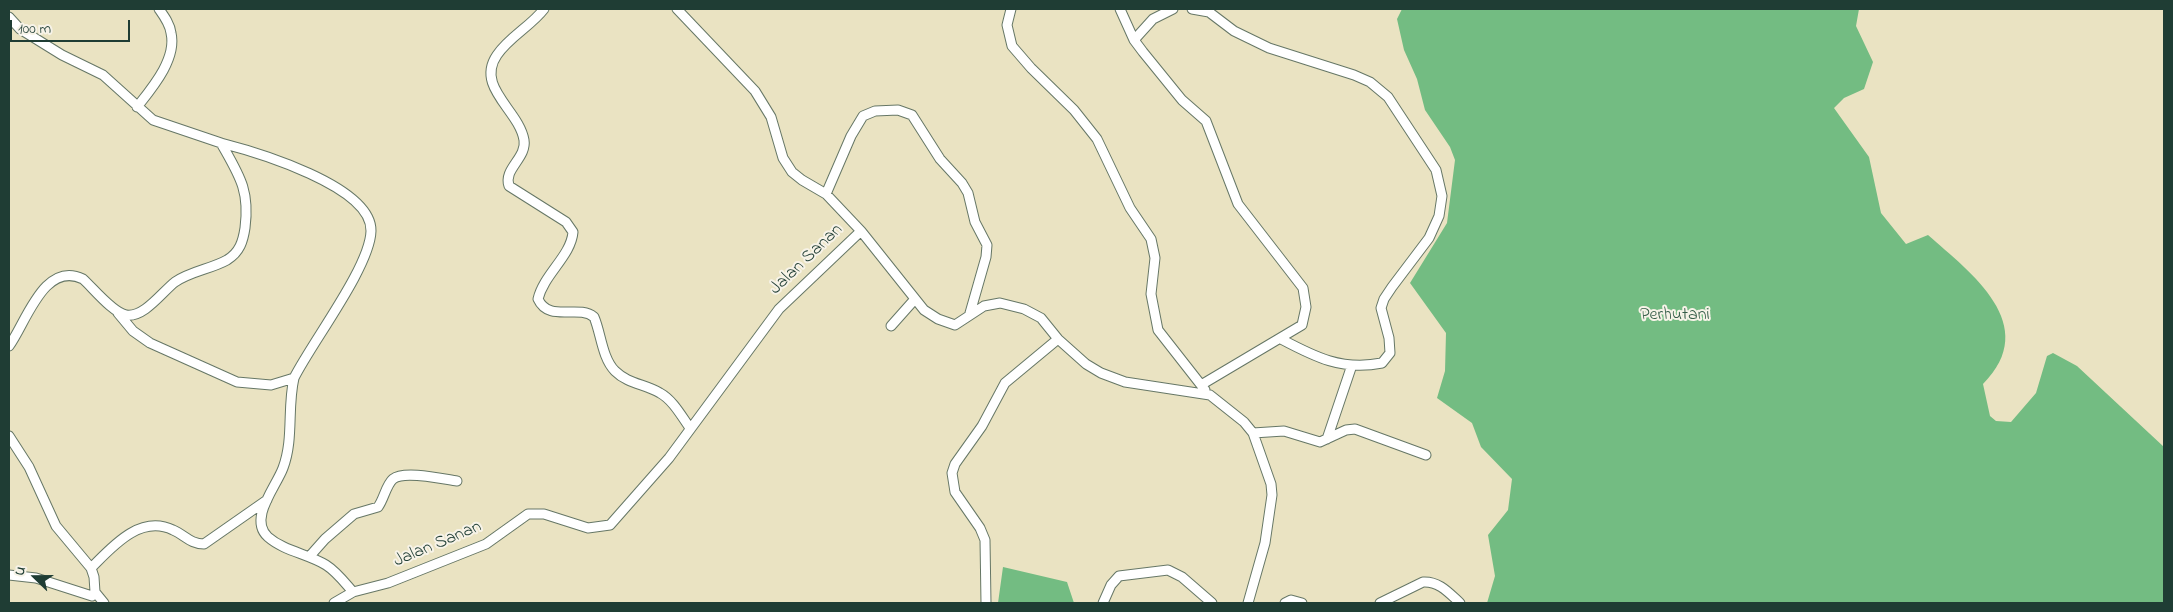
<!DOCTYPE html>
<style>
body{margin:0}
#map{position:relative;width:2173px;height:612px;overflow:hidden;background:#eae3c2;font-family:"Indie Flower",sans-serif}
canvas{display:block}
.frame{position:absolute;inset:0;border:10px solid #1f3d34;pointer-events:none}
.north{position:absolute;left:10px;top:552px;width:50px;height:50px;-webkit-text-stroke:4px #f7f3e8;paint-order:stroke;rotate:292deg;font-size:14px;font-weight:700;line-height:20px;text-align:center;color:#1f3d34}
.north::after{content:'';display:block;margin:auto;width:18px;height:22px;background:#1f3d34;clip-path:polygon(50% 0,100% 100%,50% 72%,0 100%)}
.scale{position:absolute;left:10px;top:20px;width:120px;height:22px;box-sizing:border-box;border:2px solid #1f3d34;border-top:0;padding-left:6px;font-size:15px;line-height:18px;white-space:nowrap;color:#1f3d34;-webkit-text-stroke:4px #f7f3e8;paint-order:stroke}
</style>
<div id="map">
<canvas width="2173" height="612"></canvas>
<div class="frame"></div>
<div class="north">U</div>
<div class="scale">100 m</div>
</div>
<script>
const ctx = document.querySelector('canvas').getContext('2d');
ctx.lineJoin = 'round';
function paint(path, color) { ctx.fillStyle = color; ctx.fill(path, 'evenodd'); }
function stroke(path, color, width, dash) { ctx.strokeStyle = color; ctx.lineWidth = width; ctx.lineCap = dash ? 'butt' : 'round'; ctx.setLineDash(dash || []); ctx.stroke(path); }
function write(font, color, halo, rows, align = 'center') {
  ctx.font = font + ' "Indie Flower",sans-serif'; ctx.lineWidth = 4; ctx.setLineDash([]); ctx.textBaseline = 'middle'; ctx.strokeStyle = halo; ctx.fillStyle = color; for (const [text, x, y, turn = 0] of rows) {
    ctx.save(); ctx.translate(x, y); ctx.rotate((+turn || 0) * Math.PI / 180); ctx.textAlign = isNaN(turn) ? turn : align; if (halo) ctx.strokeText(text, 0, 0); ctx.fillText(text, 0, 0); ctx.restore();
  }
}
paint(new Path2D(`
 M1402,9H1859L1856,26L1873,62L1864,89L1844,98L1834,108L1869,157L1881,213L1906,244L1928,235C1971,273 2042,325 1983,384L1990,416L1996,421L2011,422L2036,393L2047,356L2053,353L2077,366L2164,447V603H1487L1495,576L1488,535L1508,510L1512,479L1481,447L1472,423L1437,398L1445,371L1446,333L1410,283L1447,223L1455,160L1450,147L1425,110L1417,79L1404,50L1397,19Z
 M1003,567L1067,582L1074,603H998Z`), '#73bc82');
const minor = new Path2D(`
 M544,9C531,26 509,37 497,55C475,87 519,110 524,140C527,158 503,169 509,186L566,222L573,232C571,256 544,274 538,299C549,323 578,304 594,317C601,333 602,358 615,371C628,384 645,384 660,393C673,400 682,417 690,428
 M677,9L755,91L771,117L783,158L792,172L802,180L826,194L861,231
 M1011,9L1007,25L1012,46L1031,68L1074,110L1097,139L1130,208L1151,239L1155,258L1151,294L1158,330L1205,390
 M1120,9L1134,40L1143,52L1182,100L1206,121L1238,204L1303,288L1306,307L1302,325L1201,385
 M1192,9L1209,12L1234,31L1269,48L1354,75L1370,82L1388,97L1436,170L1442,196L1439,216L1429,238L1392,287L1384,299L1381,308L1389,338L1390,353L1382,363C1342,371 1315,357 1281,339
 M9,17L20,29L62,55L103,75L153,120L221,143C239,175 250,190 245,228C243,241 240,252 227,260C211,269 191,271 175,282C162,292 144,318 126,315C113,313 93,288 83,279C44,260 26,323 9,346
 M1134,40L1153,19L1173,9
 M137,107C152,88 177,59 171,33C170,24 164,16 159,9
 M221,143C256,152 372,186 371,231C370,267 312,342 294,378C287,408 294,439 283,468C276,487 248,519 268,537C284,551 308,554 326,565C337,572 345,583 353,592
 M826,194L851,136L863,116L875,111L898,110L912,115L940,159L962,183L968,193L975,222L987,245L986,257L970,313
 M118,313L133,331L150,343L237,382L271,385L294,378
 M891,326L915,299
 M1253,433L1284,431L1320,442L1346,430L1355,429L1426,455
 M9,436L29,467L56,526L91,568L94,577L95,592L104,603
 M1327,439L1352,365
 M309,557L325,539L354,514L378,507C384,499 386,485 393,479C404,470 443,479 457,481
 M91,568C112,547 140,514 173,530C185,535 190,544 204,544L267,500
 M9,575L36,578L92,596
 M334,603L353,592L388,583L486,544L528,514H544L588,528L610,525L669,458L779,309L861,231L924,310L938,319L955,325L984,306L1000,303L1024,309L1041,318L1058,339L1086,364L1101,373L1125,382L1210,395L1244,422L1253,433L1271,484L1272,495L1265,543L1248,603
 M986,603L985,540L980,528L955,492L952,473L955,464L982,426L1005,383L1058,339
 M1103,603L1111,585L1119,576L1168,570L1182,577L1212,603
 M1285,603L1291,600L1302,603
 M1380,603L1423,582C1439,581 1449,593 1460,603`);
stroke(minor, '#676', 11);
stroke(minor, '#fff', 9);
write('18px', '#1f3d34', '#f7f3e8', [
 ["Jalan Sanan",807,260,-44],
 ["Jalan Sanan",438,545,-23]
]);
write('18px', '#355d48', '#f7f3e8', [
 ["Perhutani",1675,316]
]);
</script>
